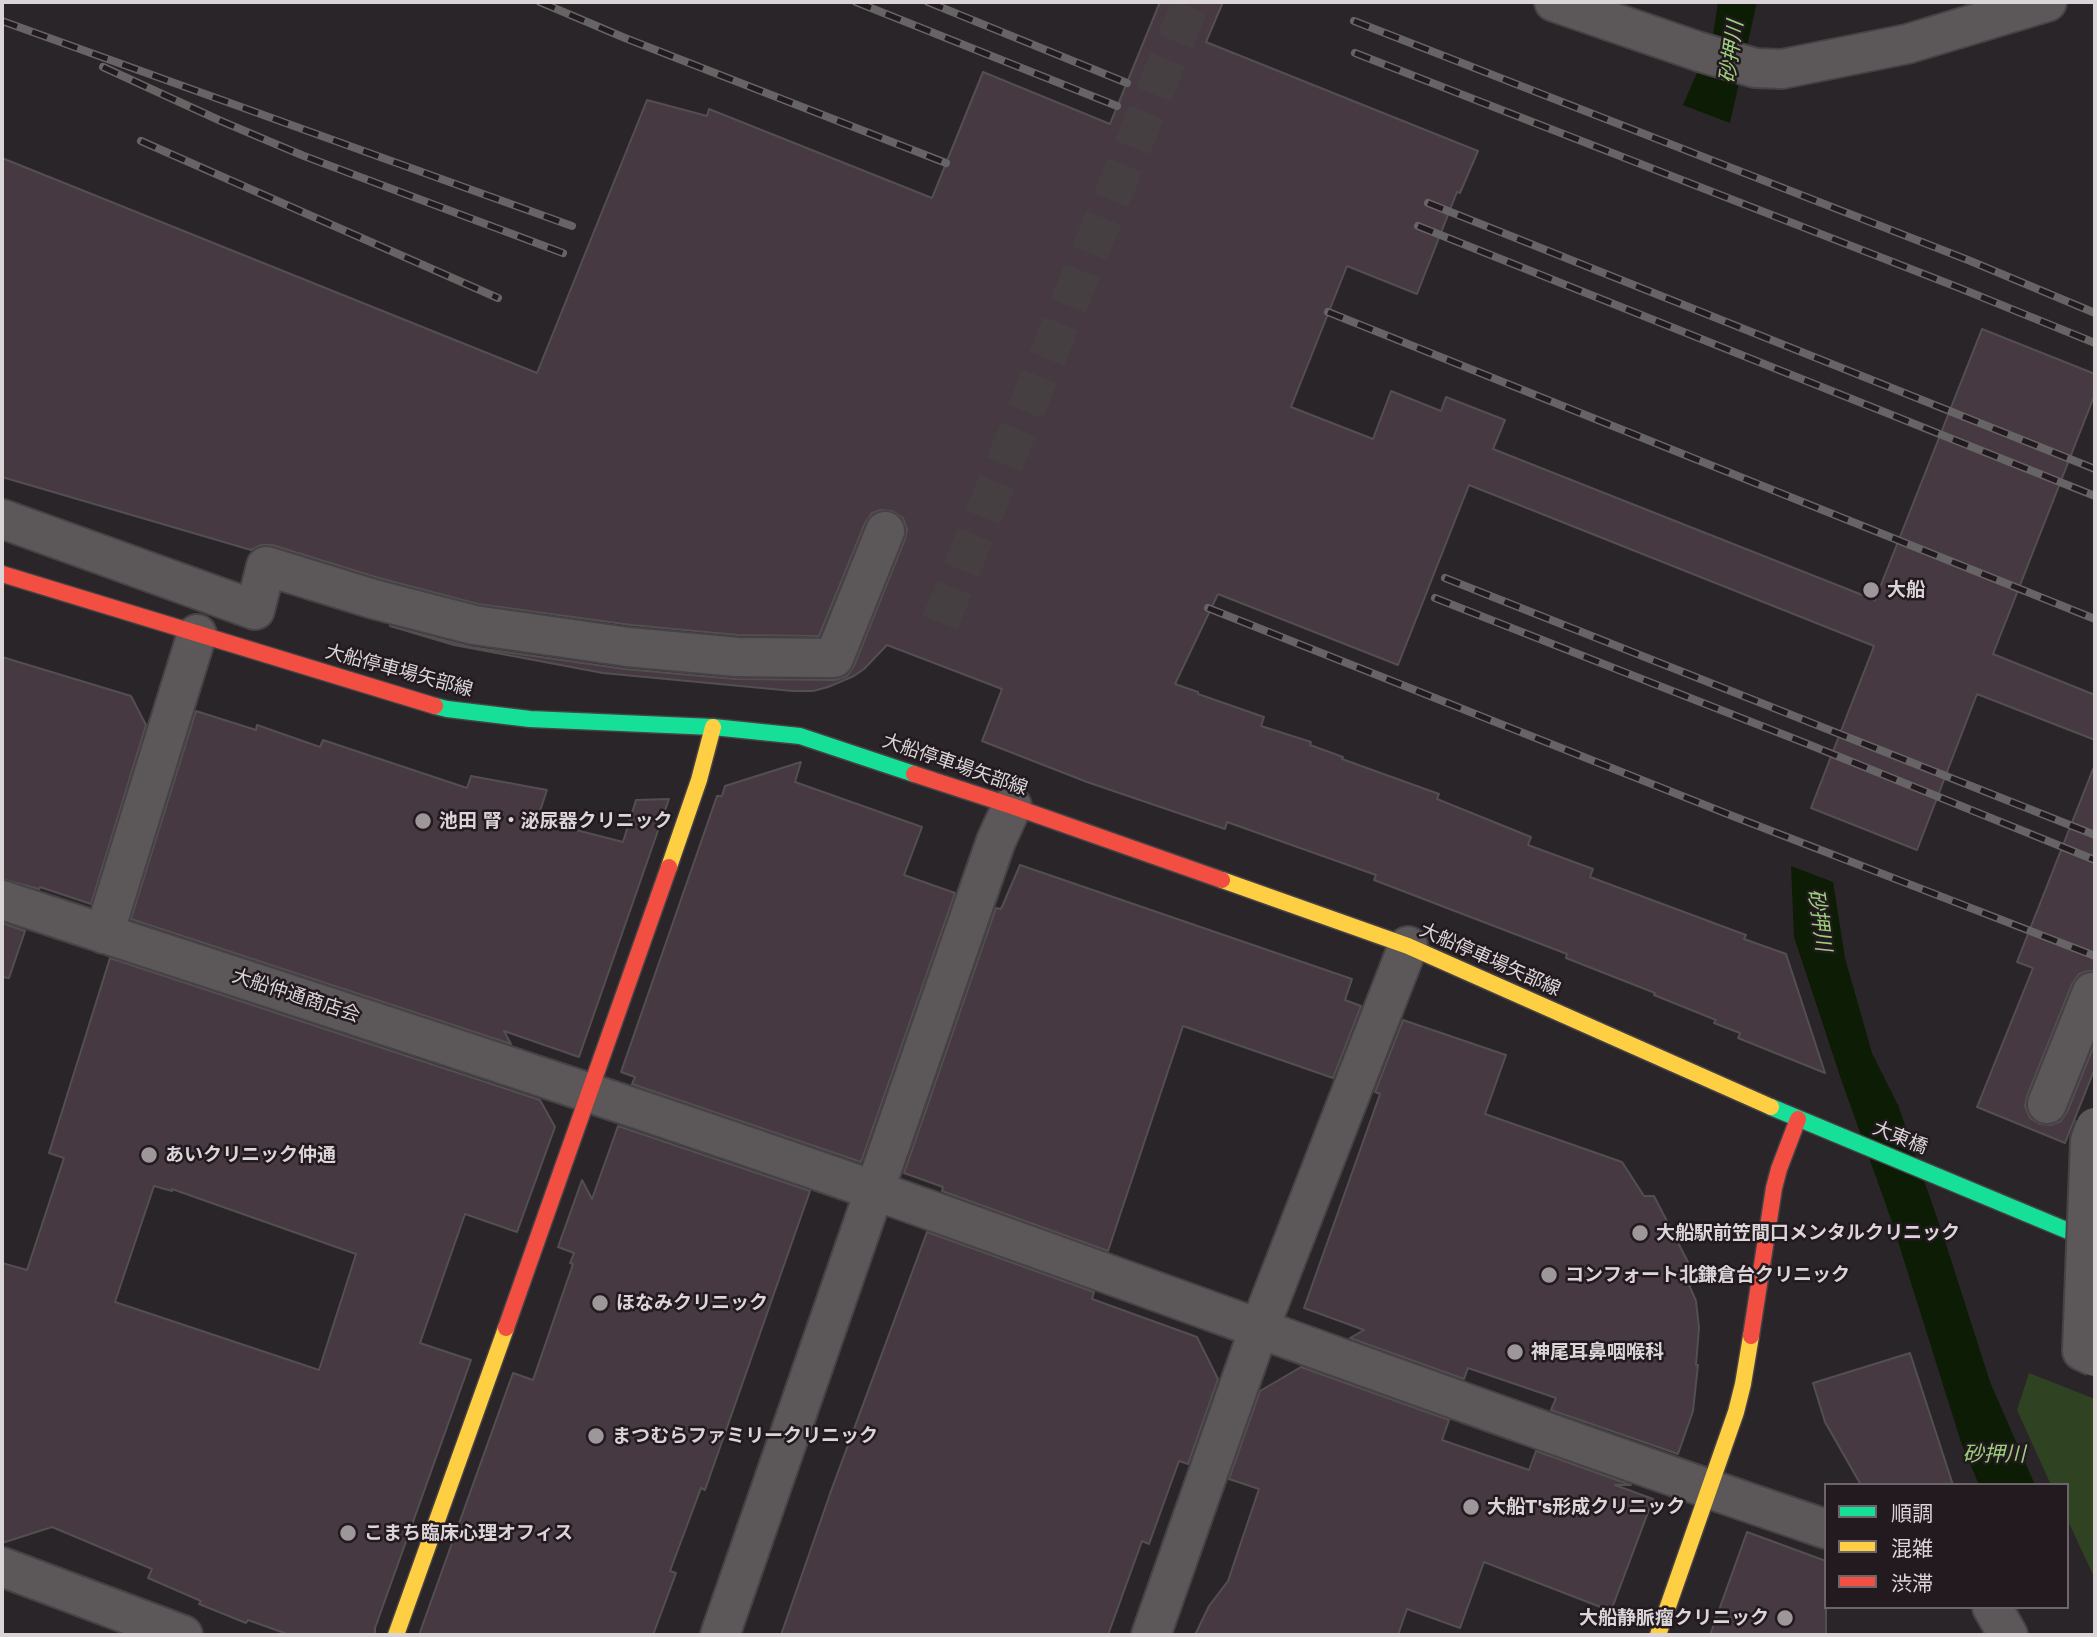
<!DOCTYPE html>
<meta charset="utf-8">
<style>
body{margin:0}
#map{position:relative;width:2097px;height:1637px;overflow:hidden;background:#2a2528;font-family:"Work Sans","Noto Sans JP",sans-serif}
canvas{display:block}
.frame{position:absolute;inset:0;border:4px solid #dbd5d8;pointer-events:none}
.legend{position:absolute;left:1824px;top:1483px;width:245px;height:126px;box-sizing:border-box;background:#221a1f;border:2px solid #6c6569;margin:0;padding:9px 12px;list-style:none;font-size:21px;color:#dbd5d8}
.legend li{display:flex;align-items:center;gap:14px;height:35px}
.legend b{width:35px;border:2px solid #6c6569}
</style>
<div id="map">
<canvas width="2097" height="1637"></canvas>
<div class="frame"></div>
<ul class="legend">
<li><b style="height:9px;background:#16e098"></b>順調</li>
<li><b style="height:9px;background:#ffcf43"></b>混雑</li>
<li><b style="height:9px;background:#f24e42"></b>渋滞</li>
</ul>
</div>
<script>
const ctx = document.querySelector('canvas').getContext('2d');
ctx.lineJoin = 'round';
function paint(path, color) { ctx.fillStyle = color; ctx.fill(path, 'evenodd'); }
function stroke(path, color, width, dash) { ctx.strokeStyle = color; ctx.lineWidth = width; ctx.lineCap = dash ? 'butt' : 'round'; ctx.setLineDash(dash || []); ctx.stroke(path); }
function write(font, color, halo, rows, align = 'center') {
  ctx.font = font + ' "Work Sans","Noto Sans JP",sans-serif'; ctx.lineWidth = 5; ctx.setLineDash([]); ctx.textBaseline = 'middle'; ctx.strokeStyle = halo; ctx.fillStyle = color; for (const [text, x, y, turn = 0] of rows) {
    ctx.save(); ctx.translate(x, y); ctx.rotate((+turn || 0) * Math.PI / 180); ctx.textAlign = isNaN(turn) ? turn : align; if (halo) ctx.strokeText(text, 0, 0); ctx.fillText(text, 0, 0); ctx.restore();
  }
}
paint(new Path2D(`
 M2029,1373L2095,1399V1579L2067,1519V1485H2051L2017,1410Z`), '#2f4221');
paint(new Path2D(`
 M1718,2H1757L1730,123L1683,105L1713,36Z
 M1791,866L1833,882L1845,958L1872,1053L1898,1105L1945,1241L1990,1382L2035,1485H1979L1961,1442L1891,1219L1842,1082L1794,937Z`), '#0d1c04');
const building = new Path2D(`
 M1160,2H1223L1206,42L1478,151L1460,193L1457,192L1417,294L1347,266L1291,407L1373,439L1391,391L1441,411L1446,397L1505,420L1493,449L1875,600L1982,329L2095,374V394L1993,654L2095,695V740L1977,694L1917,850L1811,808L1874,646L1469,485L1398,665L1218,594L1175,684L1198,692V694L1264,717L1261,726L1311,742L1310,745L1343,757L1342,759L1439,794L1437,799L1531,837L1528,845L1593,869L1590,877L1746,935L1744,939L1786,954L1825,1073L1738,1038L1740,1033L1714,1023L1716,1020L1654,995L1655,993L1566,958L1567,954L1374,880L1376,875L1227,822L1225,829L1087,782L982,741L1002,689L887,645L864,669L854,676L828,687L813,691H793L603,673L454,645L390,626L471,647L625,669L735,679L835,680L847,676L854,666L905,539L907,529L903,518L892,511L881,510L872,513L865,523L819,636L738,635L631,625L478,604L379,578L272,545H261L251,550L2,477V158L537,373L647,100L707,116L709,109L932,198L983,72L1110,124Z
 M2,657L131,696L146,725L91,904L40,887L39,889L2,879Z
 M196,711L256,730L257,725L320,747L323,740L467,788L471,776L547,790L537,820L623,842L636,800L669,799L579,1057L504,1031L511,1044L131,919Z
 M801,762L795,782L922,827L904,875L955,893L861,1162L632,1084L635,1077L621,1072L717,796H722L725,786Z
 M2093,769H2095V971H2088L2079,974L2072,984L2027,1096L2025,1106L2030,1118L2040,1124L2051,1125L2061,1121L2067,1112L2095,1043V1068L2065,1143L1977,1107L2033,968L2017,962Z
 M1020,865L1352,979L1345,1000L1361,1006L1333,1078L1183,1026L1108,1251L942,1191L943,1187L904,1173L996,908L1001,909Z
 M2,923L25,931L9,978L2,977Z
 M110,958L540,1100L555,1127L517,1232L465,1214L420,1343L471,1360L375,1628V1635H290L248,1620L246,1623L199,1604L201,1601L148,1578L152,1569L52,1527L2,1543V1263L27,1270L64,1158L49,1153ZM154,1186L172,1191V1189L356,1254L319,1370L115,1302Z
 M1403,1020L1506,1055L1485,1114L1622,1162L1644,1196H1654L1690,1266L1683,1271L1696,1301L1699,1328L1696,1365H1698L1693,1411L1678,1454L1551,1410L1556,1398L1468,1368L1464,1379L1350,1338L1364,1330L1304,1308L1380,1094L1375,1092Z
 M618,1126L810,1191L705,1490L701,1488L670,1571L676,1573L653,1635H419L513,1373L533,1380L573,1264L570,1263L574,1253L558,1247L582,1180L592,1199Z
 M927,1232L1094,1292L1092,1299L1197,1337L1218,1379L1188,1464L1179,1461L1149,1544L1142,1541L1108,1635H781L831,1491Z
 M1910,1353L1953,1485H1861L1825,1422L1813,1383Z
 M1301,1367L1449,1420L1442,1440L1529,1470L1536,1451L1631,1485H1615L1653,1499L1611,1611L1484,1562L1460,1628L1407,1609L1398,1635H1195L1209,1606L1228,1581L1259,1489L1229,1479L1260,1391Z
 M1747,1532L1826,1561V1635H1710Z`);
paint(building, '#463941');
stroke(building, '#534f51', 2);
stroke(new Path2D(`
 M940,623L1191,2`), '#453f42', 38, [38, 19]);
const street = new Path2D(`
 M1554,2L1700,52L1755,68L1782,69L1907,44L2047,2
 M2,519L255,610L266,566L373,599L474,625L628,647L737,657L834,658L885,531
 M2,900C293,996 586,1089 876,1191C1193,1303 1507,1421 1826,1529
 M104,934L197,634
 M2047,1104L2092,992
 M2,1567L183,1635
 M1992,1607L2008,1635
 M720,1635L996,841L1012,806
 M1151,1635L1259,1329L1408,946`);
const fast = new Path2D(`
 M435,706L447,709L530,719L713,727L800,736L914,774
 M1771,1107L2095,1242`);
const slow = new Path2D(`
 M669,867L699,780L713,727
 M1222,880L1408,946L1771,1107
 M396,1635L506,1328
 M1658,1635L1736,1412L1743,1384L1751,1336`);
const jam = new Path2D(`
 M2,574L435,706
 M914,774L1012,806L1222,880
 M506,1328L669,867
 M1751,1336L1774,1188L1779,1169L1798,1119`);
stroke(street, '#474245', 42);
stroke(fast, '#474245', 19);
stroke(slow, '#474245', 19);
stroke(jam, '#474245', 19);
stroke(street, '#5c585a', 38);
stroke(fast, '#16e098', 16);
stroke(slow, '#ffcf43', 16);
stroke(jam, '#f24e42', 16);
const rail = new Path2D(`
 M540,2L625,38L946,163
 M856,2L1117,106
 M928,2L1127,83
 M2,21L572,226
 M1354,21L1968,260L2095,313
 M1355,53L1957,287L2095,343
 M103,67L221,121L304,156L563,253
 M141,141L498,298
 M1428,203L2095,469
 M1418,226L2095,496
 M1328,312L2095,619
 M1445,578L2095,835
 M1435,598L1805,743L2095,860
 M1208,608L1730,815L2095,956`);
stroke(rail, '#676466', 8);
stroke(rail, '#221a1f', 5, [16]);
const streetBridge = new Path2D(`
 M2095,1127L2090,1141L2082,1351L2095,1357`);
stroke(streetBridge, '#474245', 42, []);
stroke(streetBridge, '#5c585a', 38);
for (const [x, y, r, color] of [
 [1871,590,9,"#9d979a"],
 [423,821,9,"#9d979a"],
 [149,1155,9,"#9d979a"],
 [1640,1233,9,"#9d979a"],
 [1549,1275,9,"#9d979a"],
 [600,1303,9,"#9d979a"],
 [1515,1352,9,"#9d979a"],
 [596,1436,9,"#9d979a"],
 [1471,1507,9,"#9d979a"],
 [348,1533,9,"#9d979a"],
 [1785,1618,9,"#9d979a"]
]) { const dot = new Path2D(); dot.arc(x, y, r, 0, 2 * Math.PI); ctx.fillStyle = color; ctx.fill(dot); stroke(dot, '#221a1f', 2.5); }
write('bold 19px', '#dbd5d8', '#221a1f', [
 ["大船",1887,590],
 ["池田 腎・泌尿器クリニック",439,821],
 ["あいクリニック仲通",165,1155],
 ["大船駅前笠間口メンタルクリニック",1656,1233],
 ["コンフォート北鎌倉台クリニック",1565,1275],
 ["ほなみクリニック",616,1303],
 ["神尾耳鼻咽喉科",1531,1352],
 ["まつむらファミリークリニック",612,1436],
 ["大船T's形成クリニック",1487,1507],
 ["こまち臨床心理オフィス",364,1533],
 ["大船静脈瘤クリニック",1769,1618,"right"]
], 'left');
write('19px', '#dbd5d8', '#221a1f', [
 ["大船停車場矢部線",399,671,15],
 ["大船停車場矢部線",955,765,19],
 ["大船停車場矢部線",1490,960,24],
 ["大船仲通商店会",296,996,18],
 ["大東橋",1900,1138,22]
]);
write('italic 21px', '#9cd07b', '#221a1f', [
 ["砂押川",1732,52,-82],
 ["砂押川",1819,920,82],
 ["砂押川",1994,1455]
]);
</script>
